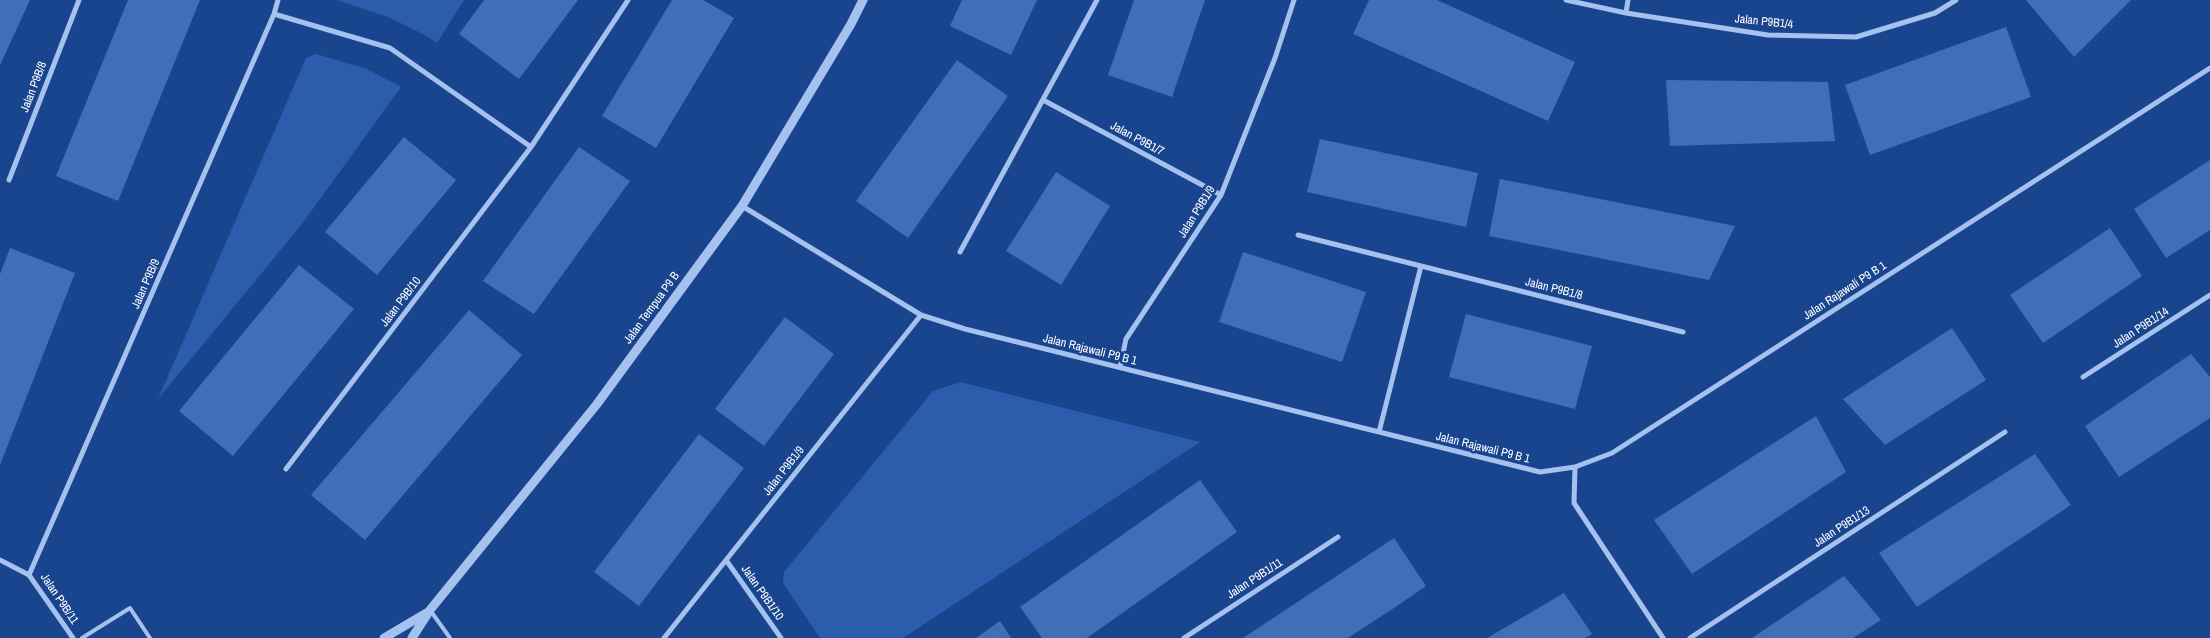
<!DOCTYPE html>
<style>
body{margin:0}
canvas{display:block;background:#19448e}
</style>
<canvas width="2210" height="638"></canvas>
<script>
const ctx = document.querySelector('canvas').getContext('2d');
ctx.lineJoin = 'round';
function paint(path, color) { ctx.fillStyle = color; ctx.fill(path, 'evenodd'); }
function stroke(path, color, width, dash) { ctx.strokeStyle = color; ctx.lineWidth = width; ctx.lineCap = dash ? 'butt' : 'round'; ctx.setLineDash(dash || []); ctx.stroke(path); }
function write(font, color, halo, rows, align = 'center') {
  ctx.font = font + ' "Archivo Narrow",sans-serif'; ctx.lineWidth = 5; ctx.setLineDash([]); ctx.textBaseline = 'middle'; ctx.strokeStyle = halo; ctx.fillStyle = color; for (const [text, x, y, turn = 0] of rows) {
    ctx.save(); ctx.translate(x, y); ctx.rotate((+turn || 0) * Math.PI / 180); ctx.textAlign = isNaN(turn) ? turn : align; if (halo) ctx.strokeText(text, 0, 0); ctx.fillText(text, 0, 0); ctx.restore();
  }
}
paint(new Path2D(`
 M337,0H464L437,43L425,35L388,17Z
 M316,54L367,69L401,87L302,224L158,399L306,58Z
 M960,382L1200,442L903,638H820L783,583L784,572L933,391Z`), '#2b5dac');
paint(new Path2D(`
 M0,0H30L0,65Z
 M128,0H200L118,201L56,176Z
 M484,0H578L519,79L459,34Z
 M672,0H703L734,18L656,148L602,116Z
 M962,0H1037L1011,55L950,26Z
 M1134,0H1205L1172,97L1108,75Z
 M1369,0H1437L1575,62L1548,121L1353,34Z
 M2026,0H2131L2074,57Z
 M2006,27L2031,97L1870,155L1845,85Z
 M957,60L1008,96L908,238L856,201Z
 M1666,80L1828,82L1835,141L1670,146Z
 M404,137L456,180L377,275L325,232Z
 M1320,139L1478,173L1466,227L1307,192Z
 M579,147L630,181L534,314L483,281Z
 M2210,160V230L2166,258L2134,209Z
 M1056,172L1110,206L1061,285L1006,251Z
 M1500,179L1735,226L1709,280L1489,236Z
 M2110,228L2142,276L2043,343L2010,295Z
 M10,248L75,273L0,465V274Z
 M1243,252L1366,292L1342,362L1219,322Z
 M299,265L354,309L233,456L179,411Z
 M469,310L522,355L365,540L311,495Z
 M1466,314L1592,346L1575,409L1449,377Z
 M785,317L834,354L764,446L715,409Z
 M1952,328L1986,380L1885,445L1843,399Z
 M2191,354L2210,377V418L2119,477L2085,426Z
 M1816,416L1846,472L1692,574L1654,520Z
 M699,434L744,468L639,606L594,572Z
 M2035,454L2071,505L1917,607L1879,553Z
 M1200,480L1237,532L1087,638H1042L1020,607Z
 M1394,538L1426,586L1400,604L1348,638H1243Z
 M1844,576L1881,620L1853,638H1752Z
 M1564,593L1592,634L1585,638H1487Z
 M1000,621L1011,638H976Z`), '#416eb6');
stroke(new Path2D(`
 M430,610L450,638
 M82,638L130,608L150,638`), '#a5c1ee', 4);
stroke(new Path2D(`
 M1566,0L1626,13L1768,35L1856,37L1935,13L1956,0
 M1626,13L1628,0
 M274,14L390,48L531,147
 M1043,100L1221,195
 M9,180L79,0
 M742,206L921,315L965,329L1540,472L1575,467L1612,453L2210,68
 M1298,235L1683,332
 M960,252L1097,0
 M1120,367L1126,339L1221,195L1275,58L1294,0
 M2083,377L2210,295
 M1379,432L1421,266
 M1575,467L1574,503L1663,638
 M286,469L531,147L628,0
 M0,560L29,575L73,638
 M726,560L781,638
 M29,575L274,14L278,0
 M664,638L921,315
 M1184,638L1338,537
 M1690,638L2005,432`), '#a5c1ee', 5);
stroke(new Path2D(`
 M384,638L428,612
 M412,638L430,610L597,404L742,206L851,24L863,0`), '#a5c1ee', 9);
write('12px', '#fff', '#19448e', [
 ["Jalan P9B1/4",1764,22,6],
 ["Jalan P9B/8",34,87,-69],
 ["Jalan P9B1/7",1137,139,28],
 ["Jalan P9B1/9",1197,212,-58],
 ["Jalan P9B/9",146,284,-66],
 ["Jalan P9B1/8",1554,289,14],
 ["Jalan Rajawali P9 B 1",1845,291,-33],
 ["Jalan P9B/10",401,302,-53],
 ["Jalan Tempua P9 B",652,308,-54],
 ["Jalan P9B1/14",2141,328,-33],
 ["Jalan Rajawali P9 B 1",1090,350,14],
 ["Jalan Rajawali P9 B 1",1483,448,14],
 ["Jalan P9B1/9",784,471,-52],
 ["Jalan P9B1/13",1842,527,-33],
 ["Jalan P9B1/11",1255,579,-33],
 ["Jalan P9B1/10",762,593,55],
 ["Jalan P9B/11",59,599,56]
]);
</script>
